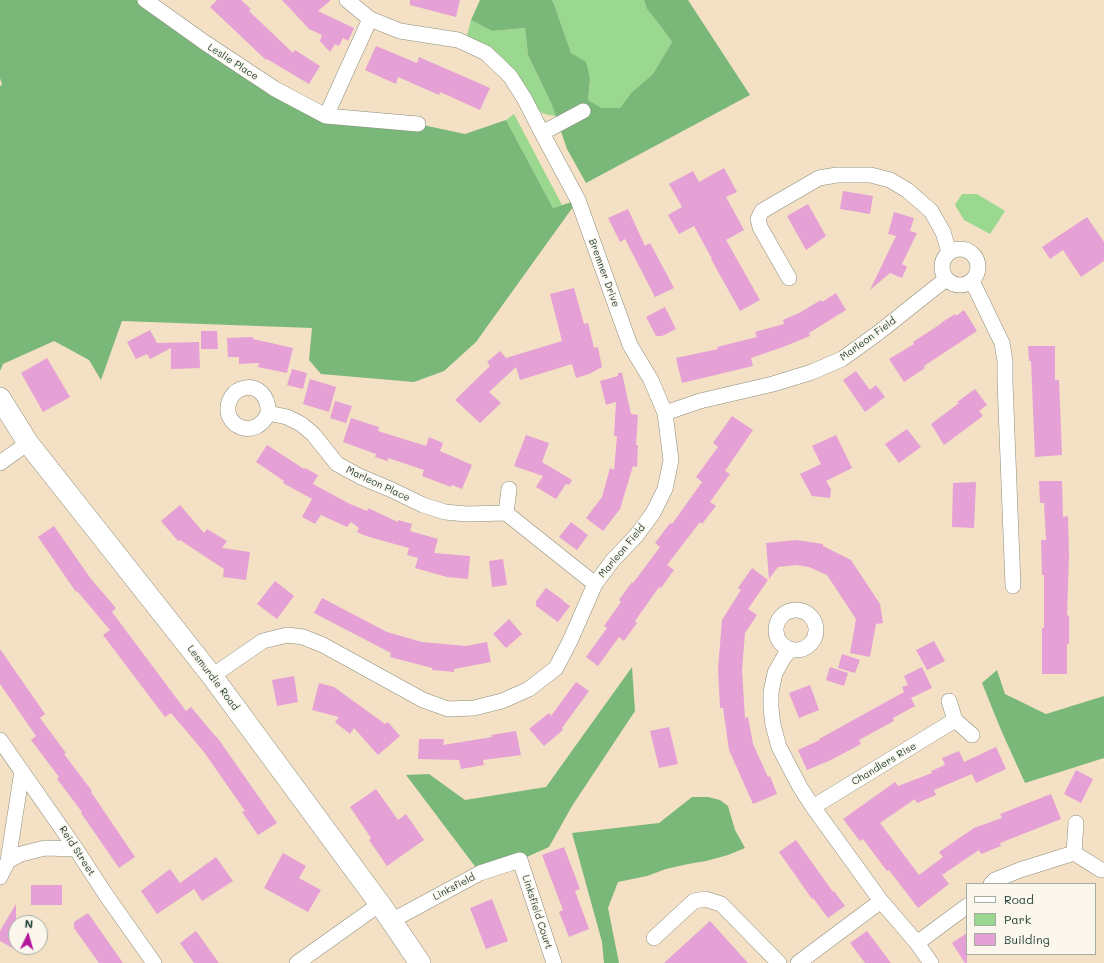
<!DOCTYPE html>
<style>
body{margin:0}
#map{position:relative;width:1104px;height:963px;overflow:hidden;background:#f4e0c4;font-family:Mali,sans-serif}
canvas{display:block}
.legend{position:absolute;left:966px;top:883px;width:130px;height:72px;box-sizing:border-box;background:#fbf7ec;border:1px solid #a3ada2;margin:0;padding:5px 7px;list-style:none;font-size:12px;color:#1f3d34}
.legend li{display:flex;align-items:center;gap:8px;height:20px}
.legend b{width:20px;border:1px solid #a3ada2}
.north{position:absolute;left:8px;top:915px;width:40px;height:40px;box-sizing:border-box;background:#fbf7ec;border:1px solid #a3ada2;border-radius:50%;rotate:5deg;font-size:11px;font-weight:700;line-height:16px;text-align:center;color:#1f3d34}
.north::after{content:'';display:block;margin:auto;width:14px;height:18px;background:#b5179e;clip-path:polygon(50% 0,100% 100%,50% 72%,0 100%)}
</style>
<div id="map">
<canvas width="1104" height="963"></canvas>
<ul class="legend">
<li><b style="height:5px;background:#fff"></b>Road</li>
<li><b style="height:11px;background:#99d88e"></b>Park</li>
<li><b style="height:11px;background:#e5a0d5"></b>Building</li>
</ul>
<div class="north">N</div>
</div>
<script>
const ctx = document.querySelector('canvas').getContext('2d');
ctx.lineJoin = 'round';
function paint(path, color) { ctx.fillStyle = color; ctx.fill(path, 'evenodd'); }
function stroke(path, color, width, dash) { ctx.strokeStyle = color; ctx.lineWidth = width; ctx.lineCap = dash ? 'butt' : 'round'; ctx.setLineDash(dash || []); ctx.stroke(path); }
function write(font, color, halo, rows, align = 'center') {
  ctx.font = font + ' Mali,sans-serif'; ctx.lineWidth = 3; ctx.setLineDash([]); ctx.textBaseline = 'middle'; ctx.strokeStyle = halo; ctx.fillStyle = color; for (const [text, x, y, turn = 0] of rows) {
    ctx.save(); ctx.translate(x, y); ctx.rotate((+turn || 0) * Math.PI / 180); ctx.textAlign = isNaN(turn) ? turn : align; if (halo) ctx.strokeText(text, 0, 0); ctx.fillText(text, 0, 0); ctx.restore();
  }
}
paint(new Path2D(`
 M552,0H644L647,9L662,28L672,42L653,74L631,93L620,108H602L588,100L590,79L571,53L554,4Z
 M471,20L492,31L525,28L528,55L552,105L556,116L549,115L542,113L536,107L513,70L503,58L492,50L467,35Z
 M514,114L562,205L553,208L506,120Z
 M962,194H977L1005,211L990,234L964,220L955,205Z`), '#99d88e');
paint(new Path2D(`
 M0,0H145L326,116L418,124L465,134L506,120L553,208L578,200L476,342L444,371L414,382L321,374L309,360L312,328L122,321L101,380L89,360L54,341L3,364L0,371V86L2,85L0,78Z
 M480,0H552L554,4L571,53L586,62L590,79L588,100L602,108H620L631,93L653,74L672,42L662,28L647,9L644,0H688L750,95L586,183L567,149L552,105L528,55L525,28L492,31L471,20Z
 M632,667L635,711L572,806L549,847L520,860L480,873L406,775L429,774L465,800L546,787Z
 M997,670L1005,694L1046,714L1104,696V758L1025,783L1001,730L982,683Z
 M692,797H708L720,800L728,806L735,830L745,848L728,855L706,861L688,864L666,869L647,876L618,882L608,908L619,963H604L602,942L572,833L659,823Z`), '#7ab879');
paint(new Path2D(`
 M217,0H241L251,9L249,11L293,53L295,50L320,66L309,84L267,59L266,60L210,7Z
 M282,0H331L318,11L354,28L348,41L343,38L339,46L335,44L330,52L320,41L322,35L309,29Z
 M410,0H460L456,17L410,5Z
 M376,46L417,63L419,57L490,88L480,110L440,92L439,95L398,77L396,84L365,70Z
 M724,168L737,192L726,197L744,230L726,240L760,300L740,311L711,259H712L694,226L679,234L668,215L682,207L669,184L693,171L699,182Z
 M843,191L873,196L870,214L840,209Z
 M808,204L826,236L806,250L787,216Z
 M628,209L645,246L650,243L674,288L655,297L625,239L620,242L608,218Z
 M894,212L914,218L910,231L917,233L902,264L907,267L902,278L890,273L870,290L896,236L888,234Z
 M1087,217L1104,242V261L1081,277L1063,250L1050,259L1042,247Z
 M574,288L584,324L588,323L594,348L598,347L602,367L589,374L576,378L572,364L520,380L516,367L489,392L501,403L480,423L455,400L490,366L487,362L500,351L506,358L562,341L550,294Z
 M836,293L846,310L809,333L810,336L783,347L751,358L753,366L682,383L676,358L718,349L717,347L757,337L755,332L784,324L783,320L799,313L821,300L822,302Z
 M665,307L676,329L662,336H656L646,317Z
 M964,310L977,331L924,366L925,368L904,382L889,359L914,344L913,342L942,323H941L955,314L956,316Z
 M150,330L157,343L199,342L200,368L171,369V348L150,359L147,354L136,359L127,342Z
 M201,331H217L218,349H201Z
 M253,337V339L293,348L287,373L258,367L259,363L239,364V357H228L227,338Z
 M1028,346H1055V380H1059L1062,455L1035,457L1031,361H1029Z
 M47,358L70,397L43,412L21,373Z
 M292,369L307,373L303,389L287,385Z
 M856,371L870,390L876,385L885,397L865,412L843,380Z
 M618,373H622L631,414L638,415L636,445H638L637,467L633,466L620,509L603,531L586,518L602,497L610,468L614,470L617,436H614L616,402L606,405L600,381L618,376Z
 M310,379L336,387L329,412L303,404Z
 M975,389L987,405L979,411L983,416L944,445L931,424L959,403L957,402Z
 M335,401L352,406L346,423L330,418Z
 M732,416L753,430L725,471L730,474L710,502L716,506L702,524L700,522L667,565L674,570L661,588L659,587L635,621L637,623L624,641L619,637L598,666L586,657L607,628L604,626L621,602L619,600L632,582L633,583L660,547L655,543L670,523L672,524L702,482L696,477L718,447L713,443Z
 M351,418L379,427L378,431L426,446L429,437L443,443L440,451L472,465L462,489L452,485L451,487L422,476L424,470L388,458V461L375,457L376,454L343,442Z
 M907,429L921,447L899,463L885,444Z
 M526,435L549,443L542,462L572,480L569,485L566,484L556,499L536,487L543,476L514,466Z
 M836,435L852,468L826,481L831,489L830,498L812,496L800,474L821,464L812,446Z
 M267,445L304,469L305,468L318,475L313,484L350,504L367,511L368,508L398,522V520L412,524L410,531L438,539L434,553L470,556L468,579L447,577L415,568L418,558L407,555L409,548L366,536L357,532L359,528L351,522L347,527L321,515L315,524L302,517L312,499L283,483L284,481L256,462Z
 M1039,481H1062L1063,517L1068,516L1069,556L1067,615L1069,616V644H1067V674H1042V628H1044V575H1042L1041,540H1046L1044,503H1040Z
 M976,482L974,528L952,527L953,483Z
 M180,505L204,533L207,529L227,541L222,548L250,552L246,580L223,577L224,569L180,540L178,541L161,521Z
 M571,522L588,535L577,550L559,537Z
 M54,526L91,579L116,608L112,612L186,711L191,707L216,737H217L277,823L258,835L242,812L245,811L204,752L171,713L165,717L103,635L110,630L77,591L76,592L38,537Z
 M797,540L823,544V546L851,560L880,604L883,623L876,624L870,657L850,653L856,619L827,575L809,567L797,565L778,567L769,579L766,543Z
 M503,559L507,585L492,587L489,561Z
 M752,568L768,580L748,609L757,615L745,633L742,670L745,718L748,717L753,744L768,777L770,776L777,794L753,804L729,750L723,708H720L718,669L722,620L741,590L738,588Z
 M275,581L294,596L277,619L257,604Z
 M546,588L563,600V601L570,606L558,622L536,606V601Z
 M322,598L387,632L422,642L466,646L487,642L491,662L454,669V672L432,670V668L390,657L391,653L314,613Z
 M509,619L522,634L506,648L493,634Z
 M934,641L945,661L927,670L916,650Z
 M0,649L45,714L40,718L66,753L64,754L92,791L91,792L135,857L119,868L81,813L82,812L57,779L59,777L31,740L36,736L0,684Z
 M842,654L860,660L855,673L838,668Z
 M830,667L848,673L844,686L826,680Z
 M922,667L932,688L911,698L915,706L893,718L894,721L859,740L861,744L831,760L807,770L798,750L820,740L819,739L904,692L902,687L908,685L904,676Z
 M294,676L298,702L277,706L272,680Z
 M576,682L589,691L562,728L563,730L544,746L529,729L549,713L551,716Z
 M319,683L334,687L385,724L388,722L400,736L378,755L354,728L350,734L335,722L339,717L312,710Z
 M810,685L819,710L799,718L789,693Z
 M669,727L678,764L659,768L650,731Z
 M516,731L521,755L483,760L484,765L461,769L459,760L418,759L419,739H444L443,745L492,737L491,735Z
 M996,747L1006,769L976,783L972,774L934,790L936,795L917,803L915,799L880,823L919,875L943,857L939,852L974,828L1002,818L1000,814L1051,794L1061,819L1000,843L1001,846L981,854L979,850L942,875L949,884L918,908L889,870L887,871L863,839L860,841L843,819L895,782L898,786L932,773L931,771L945,765L942,758L959,751L964,762Z
 M1076,770L1093,779L1081,803L1064,794Z
 M376,789L398,820L406,814L424,840L387,866L369,840L371,838L350,807Z
 M796,840L833,892L834,891L845,906L828,918L813,898L812,899L779,852Z
 M564,847L580,889L575,891L589,929L569,937L559,912L563,910L542,855Z
 M283,853L306,866L299,878L321,890L308,912L264,888Z
 M216,857L233,881L202,901L194,889L157,914L141,891L170,869L180,883Z
 M31,885H62V905H31Z
 M492,899L508,941L486,949L470,908Z
 M16,904V950L0,941V931Z
 M88,913L123,963H99L74,928V922Z
 M710,921L748,963H664Z
 M196,931L219,963H194L180,943Z
 M867,931L891,963H865L850,943Z
 M967,933V963H965L952,943Z`), '#e5a0d5');
const street = new Path2D(`
 M145,0L204,42L275,89L326,116L418,124
 M347,0L370,19L400,31L458,40L486,53L510,76L524,98L542,133L578,200L630,345L651,380L665,413
 M326,116L370,19
 M542,133L583,111
 M942 267a18 18 0 1 1 36 0a18 18 0 1 1-36 0Z
 M789,278L760,227L758,219L762,211L819,178L837,175H871L890,180L907,190L931,211L943,232L949,252
 M972,281L1002,343L1005,361V382L1013,586
 M268,413C269,397 258,383 241,389C235,391 231,396 229,402C221,427 257,441 268,413L287,417L301,424L313,434L337,464L361,477L392,490L423,505L445,512L466,514L506,513L595,584
 M0,463L28,443
 M506,513L509,489
 M776 630a20 20 0 1 1 40 0a20 20 0 1 1-40 0Z
 M791,649L784,657L775,673L771,692V708L773,725L779,747L800,787L813,807L881,901L917,943L931,963
 M212,676L263,641L287,635L303,637L323,645L423,700L448,709L474,708L502,701L529,689L556,668L570,641L595,584L613,560L636,536L653,513L665,489L671,460L665,413L700,401L773,384L812,372L842,359L878,333L946,279
 M955,720L972,735
 M0,740L76,849L106,895L154,963
 M813,807L955,720L949,701
 M1074,853L1101,870
 M8,861L21,854L45,848L76,849
 M0,877L8,861L22,771
 M991,884L995,880L1020,870L1074,853L1076,823
 M391,921L480,873L520,860L554,963
 M654,938L694,901L705,899L721,904L779,963
 M917,943L967,906
 M297,963L380,904
 M798,963L881,901`);
const secondary = new Path2D(`
 M0,398L28,443L212,676L380,904L420,963`);
stroke(street, '#8a8e7c', 16);
stroke(secondary, '#8a8e7c', 22);
stroke(street, '#fff', 15);
stroke(secondary, '#fff', 21);
write('10px', '#1f3d34', '#fbf7ec', [
 ["Leslie Place",233,62,33],
 ["Bremner Drive",604,273,70],
 ["Marleon Field",868,339,-36],
 ["Marleon Place",378,484,25],
 ["Marleon Field",622,551,-50],
 ["Lesmurdie Road",213,678,53],
 ["Chandlers Rise",884,764,-31],
 ["Reid Street",77,851,57],
 ["Linksfield",454,887,-28],
 ["Linksfield Court",537,912,72]
]);
</script>
